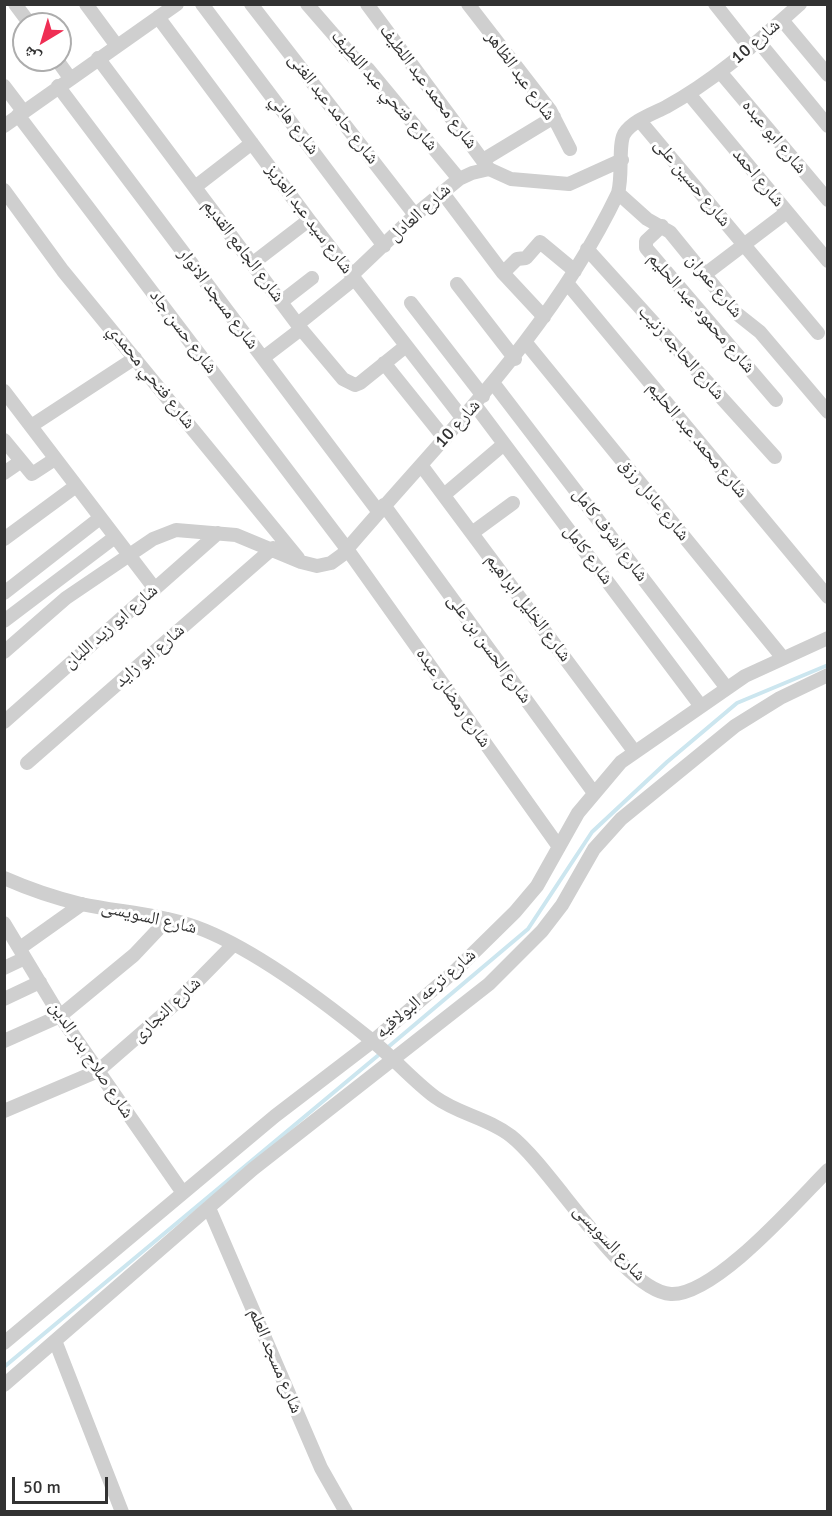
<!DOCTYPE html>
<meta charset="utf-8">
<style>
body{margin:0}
#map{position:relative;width:832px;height:1516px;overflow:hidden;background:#fff;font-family:Signika,"Noto Naskh Arabic",sans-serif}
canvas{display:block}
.frame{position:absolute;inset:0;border:6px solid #323232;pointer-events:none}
.north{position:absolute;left:12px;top:12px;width:60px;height:60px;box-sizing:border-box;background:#fff;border:2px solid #adadad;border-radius:50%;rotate:218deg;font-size:16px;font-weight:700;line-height:24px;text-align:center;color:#323232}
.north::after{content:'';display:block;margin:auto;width:21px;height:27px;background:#ef2e54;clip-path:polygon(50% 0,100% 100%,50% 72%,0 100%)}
.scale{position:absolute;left:12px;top:1477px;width:96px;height:27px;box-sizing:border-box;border:3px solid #323232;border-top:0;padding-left:8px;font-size:18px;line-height:21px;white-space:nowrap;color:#323232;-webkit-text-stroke:4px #fff;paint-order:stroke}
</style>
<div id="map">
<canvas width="832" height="1516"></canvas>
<div class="frame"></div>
<div class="north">ش</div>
<div class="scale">50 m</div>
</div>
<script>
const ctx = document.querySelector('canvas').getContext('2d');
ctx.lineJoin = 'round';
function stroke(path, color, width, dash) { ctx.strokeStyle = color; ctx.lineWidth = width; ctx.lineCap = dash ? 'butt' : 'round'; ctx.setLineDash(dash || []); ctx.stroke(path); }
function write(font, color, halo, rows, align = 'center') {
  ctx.font = font + ' Signika,"Noto Naskh Arabic",sans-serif'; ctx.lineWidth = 6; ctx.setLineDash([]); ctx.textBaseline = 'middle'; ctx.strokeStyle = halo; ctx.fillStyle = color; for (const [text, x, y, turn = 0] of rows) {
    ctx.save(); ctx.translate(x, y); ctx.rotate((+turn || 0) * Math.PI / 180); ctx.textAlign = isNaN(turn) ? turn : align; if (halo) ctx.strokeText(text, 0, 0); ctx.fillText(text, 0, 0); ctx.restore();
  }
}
stroke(new Path2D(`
 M387,1048L528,929L592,832L667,762L737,703L828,665
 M4,1367L381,1053`), '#cce6ef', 4);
stroke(new Path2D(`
 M15,4L30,24
 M86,4L117,46
 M202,4L384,246
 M251,4L415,215
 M307,4L353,57L368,69L459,179
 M367,4L489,169
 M468,4L550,110L570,149
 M715,4L750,48
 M158,17L309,220L463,419
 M782,20L828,75
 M758,41L828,126
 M98,58L301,329L343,379L355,385L360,383L406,346
 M57,60L70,78
 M721,73L828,200
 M4,86L23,111
 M58,86L378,511
 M689,94L828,261
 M18,115L347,549L559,847
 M640,121L818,333
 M4,126L177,4
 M483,160L554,117
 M195,187L252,143
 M4,190L63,271L298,558
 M442,192L503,273L544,317
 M618,193L647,219L670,232L736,313L760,332L828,412
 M662,226L646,241V248L776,400
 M587,249L775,457
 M253,263L309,220
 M503,273L517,259L526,258L540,242L575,271
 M704,275L787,212
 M351,276L415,215L459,179L472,173L489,169L511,179L569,184L622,160
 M567,283L828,597
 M457,284L515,359
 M281,302L312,278
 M411,303L483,396
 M298,324L354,279
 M526,343L783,658
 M263,358L301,329
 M384,363L445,439
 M494,384L726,687
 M4,391L155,589
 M475,405L700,705
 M31,426L135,358
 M4,440L32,474L55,459
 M421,465L634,751
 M4,473L20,462
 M444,495L504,444
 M384,505L594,793
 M472,533L513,503
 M4,539L76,486
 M4,593L100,518
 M4,621L115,537
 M4,652L66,598L153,539L176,530L236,535L301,562L317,566L331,563L342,555C442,437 550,335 618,193C623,176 618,145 624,134C632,121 652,114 666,107C716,80 757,42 800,4
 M4,722L218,533
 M27,763L273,548
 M4,878C29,889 55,898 81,904C119,912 159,914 196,927C254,948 322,1000 370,1039C393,1057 411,1079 435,1097C458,1114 488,1118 511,1136C552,1168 623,1291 671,1294C715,1296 797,1201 828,1170
 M4,923L60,1016L183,1193
 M20,948L82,904
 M4,968L25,958
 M4,999L40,982
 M4,1041L60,1016L134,955L168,919
 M4,1111L98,1071L175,1004L233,945
 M209,1208L321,1468L346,1512
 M4,1343L275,1116L373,1041L456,970L515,912L537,886L578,813L621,762L745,676L828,638
 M56,1343L122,1512
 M4,1385L253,1169L489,984L542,931L562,905L594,849L621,819L735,726L780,698L828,675`), '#cfcfcf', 14);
write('18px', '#323232', '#fff', [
 ["شارع 10",756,42,-41],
 ["شارع عبد الظاهر",520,76,54],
 ["شارع محمد عبد اللطيف",428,87,53],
 ["شارع فتحي عبد اللطيف",384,91,49],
 ["شارع حامد عبد الغنى",333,109,52],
 ["شارع هاني",294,125,53],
 ["شارع ابو عبده",774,137,50],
 ["شارع احمد",758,178,50],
 ["شارع حسين على",692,183,50],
 ["شارع العادل",420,213,-42],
 ["شارع سيد عبد العزيز",309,219,53],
 ["شارع الجامع القديم",243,251,53],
 ["شارع عمران",714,286,50],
 ["شارع مسجد الانوار",218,299,53],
 ["شارع محمود عبد الحليم",701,313,49],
 ["شارع حسن جاد",183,332,53],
 ["شارع الحاجه زنيب",681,353,48],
 ["شارع فتحي محمدي",151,377,51],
 ["شارع 10",458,424,-48],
 ["شارع محمد عبد الحليم",697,440,50],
 ["شارع عادل رزق",654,500,51],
 ["شارع اشرف كامل",610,535,53],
 ["شارع كامل",588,555,53],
 ["شارع الخليل ابراهيم",528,608,53],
 ["شارع ابو زيد اللبان",111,627,-41],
 ["شارع الحسن بن على",489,649,54],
 ["شارع ابو زايد",150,656,-41],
 ["شارع رمضان عبده",453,698,55],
 ["شارع السويسى",149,918,13],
 ["شارع ترعه البولاقيه",426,994,-41],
 ["شارع النجارى",167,1010,-43],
 ["شارع صلاح بدر الدين",91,1060,56],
 ["شارع السويسى",609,1243,47],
 ["شارع مسجد العلم",275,1361,67]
]);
</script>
